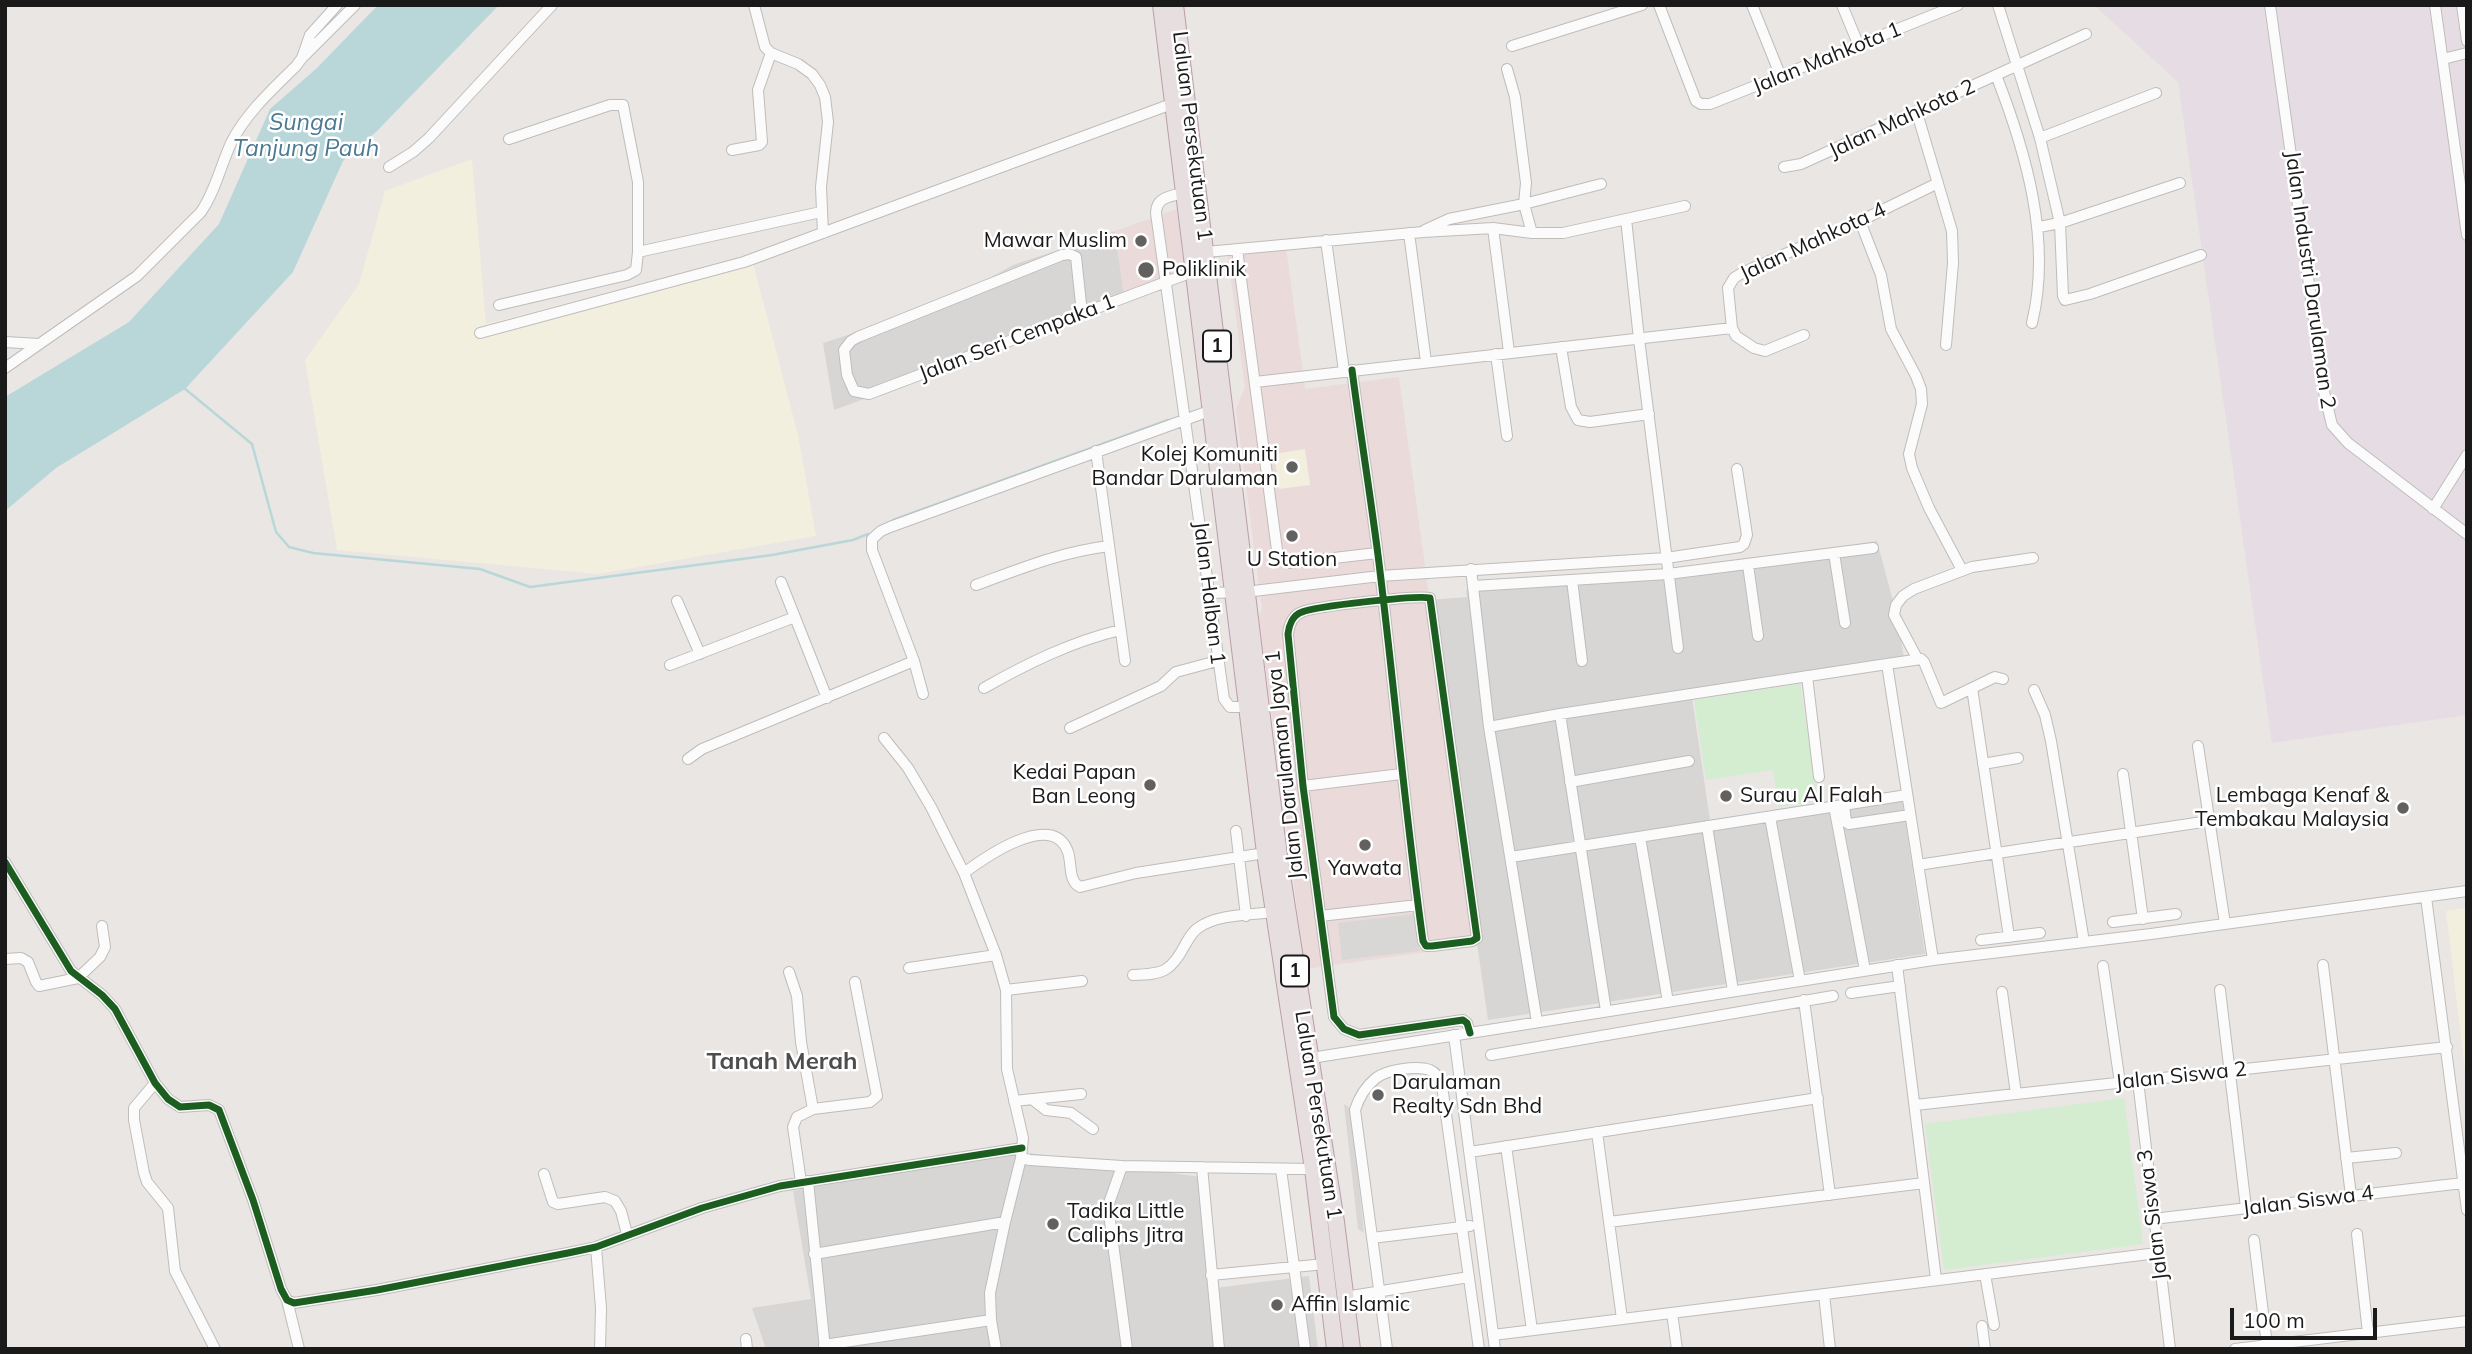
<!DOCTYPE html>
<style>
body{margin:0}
#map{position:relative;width:2472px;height:1354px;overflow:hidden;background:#e9e6e3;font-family:Mulish,sans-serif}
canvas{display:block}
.frame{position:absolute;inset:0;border:7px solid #1a1a1a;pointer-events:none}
.scale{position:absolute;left:2230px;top:1308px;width:147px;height:32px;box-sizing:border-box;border:4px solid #1a1a1a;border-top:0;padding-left:9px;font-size:21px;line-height:24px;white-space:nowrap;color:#1a1a1a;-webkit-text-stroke:5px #fff;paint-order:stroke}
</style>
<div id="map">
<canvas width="2472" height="1354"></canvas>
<div class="frame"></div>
<div class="scale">100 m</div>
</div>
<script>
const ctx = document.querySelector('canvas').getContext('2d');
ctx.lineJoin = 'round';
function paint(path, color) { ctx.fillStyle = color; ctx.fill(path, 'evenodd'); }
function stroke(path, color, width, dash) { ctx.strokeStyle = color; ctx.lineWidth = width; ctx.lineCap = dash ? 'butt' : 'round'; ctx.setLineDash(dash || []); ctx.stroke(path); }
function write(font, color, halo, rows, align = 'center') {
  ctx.font = font + ' Mulish,sans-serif'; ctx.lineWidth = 5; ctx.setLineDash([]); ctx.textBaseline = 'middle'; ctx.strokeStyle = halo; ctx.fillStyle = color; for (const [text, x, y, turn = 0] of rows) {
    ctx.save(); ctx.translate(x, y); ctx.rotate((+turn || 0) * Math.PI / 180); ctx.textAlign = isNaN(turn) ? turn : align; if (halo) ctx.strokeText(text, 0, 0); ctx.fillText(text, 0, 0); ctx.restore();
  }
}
paint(new Path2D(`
 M1115,231L1125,303L834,410L823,343L944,304L1013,265Z
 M1877,541L1898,620L1905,665L1692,698L1710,820L1901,792L1925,954L1488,1020L1428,600L1467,597L1466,590L1674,572Z
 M1007,1150L1201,1177L1215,1288L1309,1276L1318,1349H766L752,1308L811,1299L793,1191Z`), '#d8d6d5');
paint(new Path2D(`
 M1177,209L1185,280L1125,303L1115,231Z
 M1285,240L1305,389L1399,377L1477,945L1305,969L1259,617L1262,608L1236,409L1245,388L1227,248Z`), '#eadada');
paint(new Path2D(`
 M2094,5H2467V715L2272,743L2178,82Z`), '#e6dce3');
paint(new Path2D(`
 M472,159L486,324L751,255L798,435L816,536L598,574L337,550L305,360L359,284L385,191Z
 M1305,449L1310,485L1279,489L1274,454Z
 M2467,908V1088L2446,911Z`), '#f3efde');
paint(new Path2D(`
 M1800,684L1818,801L1779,807L1773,770L1706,780L1694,700Z
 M2124,1098L2143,1244L1944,1270L1925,1124Z`), '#d4edd0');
paint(new Path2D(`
 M1415,914L1419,951L1342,960L1338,923Z
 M1344,1104L1351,1109L1364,1233L1358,1229Z`), '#d9d7d6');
paint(new Path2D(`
 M378,5H499L377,131L343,161L293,272L185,389L56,468L5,511V397L129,322L219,224L270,109L317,68Z`), '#b9d7d9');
stroke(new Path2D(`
 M184,388L252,444L276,532L289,547L313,553L480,569L530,587L772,555L853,540L868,534
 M893,520L1168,420`), '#b9d7d9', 2.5);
const minor = new Path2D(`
 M754,5L765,47L771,53L798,64L812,74L820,85L825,97L828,122L821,187L823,233
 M1659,5L1696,101L1701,104H1710L1958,5
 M1752,5L1781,77
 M1842,5L1859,46
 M1998,5L2040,138L2060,223L2063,296L2065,300L2090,294L2201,255
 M2270,5L2324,392L2332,425L2348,443L2467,534
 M2435,5L2467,235
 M2462,5L2467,41
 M1512,46L1642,5
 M304,56L355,5
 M2443,59L2467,53
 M1507,69L1515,97L1526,183L1524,204L1532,233
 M1996,75C2026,152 2052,241 2032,323
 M1917,113L1952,231L1953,263L1946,345
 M2040,138L2156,93
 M509,139L610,105H623L638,182V252
 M732,150L759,145L762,142L758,90L771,53
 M389,167L413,152L429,138L552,5
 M1784,167L1801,164L2086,34
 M1184,193C1171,196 1156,197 1156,213L1224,699L1230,707H1247
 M1626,219L1639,339L1678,648
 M1860,221L1881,275L1891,329L1916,376L1921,389L1922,404L1909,454L1912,468L1929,508L1962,570
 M2039,227L2060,223L2180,183
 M1493,228L1509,352
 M1425,230L1449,219L1524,204L1601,184
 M1409,233L1426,362
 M1326,240L1344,371
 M1237,249L1277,550L1281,557L1291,563L1377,553
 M1206,252L1423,232L1493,228L1532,233H1563L1685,206
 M499,305L627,275L636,270L638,252L821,212
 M1082,313L1076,257L1069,254L1062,255L858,337L851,341L844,350L847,375L854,391L869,394L1195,271
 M480,333L744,262L1177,102
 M1804,335L1765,351L1754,348L1736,336L1732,328L1728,288L1734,278L1742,273L1860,221L1938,183
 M5,342L39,344
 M1561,347L1571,407L1578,420L1590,422L1649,414
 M1496,354L1507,436
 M5,368L137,276L201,212C216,190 221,164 232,141C248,111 273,89 296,66L302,58L310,35L337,5
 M1352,370C1360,431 1370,493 1378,555C1394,683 1405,813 1423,941L1426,946H1432L1472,941L1477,938L1430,598C1418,595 1316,606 1302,612C1293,615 1289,625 1288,634L1303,786L1334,1017L1344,1029L1359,1035L1463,1020L1467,1023L1470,1033
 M1255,382L1732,328
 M1096,451L1125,661
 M2433,509L2467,455
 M1834,553L1845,623
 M1748,565L1758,636
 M1471,569L1489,727L1537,1022
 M1572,580L1582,661
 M781,582L827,698
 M976,585C1022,568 1061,552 1109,546
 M1473,586L1668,574L1873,548
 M1210,593L1245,592L1380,576L1666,558L1740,547L1744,544L1747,535L1737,469
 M677,601L700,654
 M1917,658L1894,615L1896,605L1903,596L1914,589L1972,567L2033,558
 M1887,664L1933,960
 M670,665L795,617
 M1807,676L1819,777
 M984,688C1028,663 1071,642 1120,630
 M1972,688L2009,937
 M2034,690L2045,715L2051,741L2084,942
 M923,694L914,661L872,550V539L881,531L890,527L1212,410
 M1560,714L1606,1011
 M1489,727L1560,714L1887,664L1921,659L1924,662L1941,703L1995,677L2003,679
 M1070,728L1161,686L1176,672L1217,661
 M884,738L908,768L931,807L964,873L996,955L1006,990L1007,1069L1023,1138L1021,1158L1005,1222L990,1293L991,1320L996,1349
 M2198,746L2225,924
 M688,759L702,749L914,661
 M1983,764L2018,758
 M2123,774L2143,919
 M1570,782L1689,761
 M1303,786L1401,774
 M1844,805L1846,822L1849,824L1910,815
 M1834,806L1865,970
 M1770,817L1800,981
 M1707,826L1733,991
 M1236,831L1246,916
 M1640,837L1668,1002
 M1511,857L1907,795
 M5,862L71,971L102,995L115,1009L155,1083L168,1099L180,1107L209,1105L219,1110L253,1200L281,1289L287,1300L294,1303L377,1290L568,1253L596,1247L702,1208L780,1186L1022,1148
 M1918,865L2209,821
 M964,873C984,858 1053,809 1068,852C1072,864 1068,881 1080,887L1136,873L1265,853
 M2426,897L2467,1210
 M1320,916L1418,905
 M2113,922L2176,914
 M1981,940L2040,933
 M5,959L21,958L28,962L36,982L39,986L78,978L100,957L105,947L102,926
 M1897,965L1936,1279
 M2323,965L2351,1196
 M2103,966L2120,1083
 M909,968L996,955
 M789,972L797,996L801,1042L813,1109
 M1133,975C1163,974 1171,972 1185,945C1189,938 1192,932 1198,928C1217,914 1250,915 1273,912
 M1006,990L1082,981
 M2220,990L2246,1208
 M2002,992L2016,1094
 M1851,993L1900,986
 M1804,1000L1830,1195
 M1454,1035L1495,1349
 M1491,1055L1833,996
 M1311,1058L1933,960L2151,934L2467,891
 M2138,1081L2170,1349
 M155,1083L134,1108V1120L144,1173L147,1182L168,1208L175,1271L215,1349
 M1032,1099L1046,1110L1071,1113L1093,1129
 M1014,1101L1081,1094
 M1915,1105L2447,1047
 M1597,1132L1622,1319
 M1506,1146L1532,1330
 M1470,1152L1818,1098
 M1021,1158L1030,1160L1122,1166L1313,1169
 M2346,1158L2396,1153
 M1122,1166L1108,1206L1127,1349
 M1202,1167L1219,1349
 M1281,1169L1305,1349
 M544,1174L553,1202L558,1204L605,1197L615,1201L621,1211L627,1234
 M808,1181L825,1349
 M801,1182L793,1127L797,1117L813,1109L870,1102L877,1096L855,982
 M2153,1219L2463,1183
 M1609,1222L1924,1183
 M2357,1234L2368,1333
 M1372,1238L1470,1226
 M2254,1240L2267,1345
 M596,1247L601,1308L600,1349
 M814,1254L1005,1222
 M1985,1274L1994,1325
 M1211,1275L1325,1264
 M1824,1294L1830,1349
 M1345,1297L1469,1277
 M287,1300L299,1349
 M1672,1313L1677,1349
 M1982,1326L1985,1349
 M1493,1335L2157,1253
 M746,1339L747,1349
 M824,1345L991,1320
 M1387,1349L1355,1110C1359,1097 1365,1087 1376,1078C1386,1070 1417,1065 1430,1070C1437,1073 1440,1079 1442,1086L1479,1349
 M2235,1349L2467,1321`);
const highway = new Path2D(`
 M1161,5L1265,853L1313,1169L1335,1349
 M1175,5L1279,856L1336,1222L1352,1349`);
stroke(minor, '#bebdbb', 12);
stroke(highway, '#bb9daa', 18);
stroke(minor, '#fcfbfb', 10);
stroke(highway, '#e7dee0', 16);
stroke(new Path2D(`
 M1352,370C1360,431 1370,493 1378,555C1394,683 1405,813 1423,941L1426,946H1432L1472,941L1477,938L1430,598C1418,595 1316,606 1302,612C1293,615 1289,625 1288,634L1303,786L1334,1017L1344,1029L1359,1035L1463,1020L1467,1023L1470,1033
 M5,862L71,971L102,995L115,1009L155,1083L168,1099L180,1107L209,1105L219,1110L253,1200L281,1289L287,1300L294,1303L377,1290L568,1253L596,1247L702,1208L780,1186L1022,1148`), '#1b5e20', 7);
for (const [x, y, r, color] of [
 [1141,241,7,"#626160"],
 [1146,270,9,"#626160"],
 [1292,467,7,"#626160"],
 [1292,536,7,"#626160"],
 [1150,785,7,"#626160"],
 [1726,796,7,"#626160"],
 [2403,808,7,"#626160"],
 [1365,845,7,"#626160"],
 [1378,1095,7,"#626160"],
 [1053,1224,7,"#626160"],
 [1277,1305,7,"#626160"]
]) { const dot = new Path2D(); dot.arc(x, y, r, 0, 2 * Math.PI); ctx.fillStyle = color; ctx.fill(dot); stroke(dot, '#fff', 2.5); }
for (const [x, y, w] of [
 [1217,346,28],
 [1295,971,28]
]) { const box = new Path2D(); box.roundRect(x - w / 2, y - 15.5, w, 31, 5); ctx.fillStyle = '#fff'; ctx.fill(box); stroke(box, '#1a1a1a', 2); }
write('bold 19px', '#1a1a1a', null, [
 ["1",1217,346],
 ["1",1295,971]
]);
write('21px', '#1a1a1a', '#fff', [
 ["Jalan Mahkota 1",1827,58,-22],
 ["Jalan Mahkota 2",1902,119,-25],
 ["Laluan Persekutuan 1",1192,136,83],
 ["Jalan Mahkota 4",1813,242,-25],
 ["Jalan Industri Darulaman 2",2310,280,82],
 ["Jalan Seri Cempaka 1",1017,338,-21],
 ["Jalan Halban 1",1209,593,83],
 ["Jalan Darulaman Jaya 1",1285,765,-96],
 ["Jalan Siswa 2",2181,1076,-6],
 ["Laluan Persekutuan 1",1318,1115,81],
 ["Jalan Siswa 4",2308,1201,-7],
 ["Jalan Siswa 3",2153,1215,-97]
]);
write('21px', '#1a1a1a', '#fff', [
 ["Mawar Muslim",1127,241,"right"],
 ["Poliklinik",1162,270],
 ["Kolej Komuniti",1278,455,"right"],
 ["Bandar Darulaman",1278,479,"right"],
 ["U Station",1292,560,"center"],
 ["Kedai Papan",1136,773,"right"],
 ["Ban Leong",1136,797,"right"],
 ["Surau Al Falah",1740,796],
 ["Lembaga Kenaf &",2389,796,"right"],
 ["Tembakau Malaysia",2389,820,"right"],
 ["Yawata",1365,869,"center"],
 ["Darulaman",1392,1083],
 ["Realty Sdn Bhd",1392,1107],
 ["Tadika Little",1067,1212],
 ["Caliphs Jitra",1067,1236],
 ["Affin Islamic",1291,1305]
], 'left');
write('italic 23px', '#4b7892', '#fff', [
 ["Sungai",306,123],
 ["Tanjung Pauh",306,149]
]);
write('bold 24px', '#4d4d4d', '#fff', [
 ["Tanah Merah",782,1062]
]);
</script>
